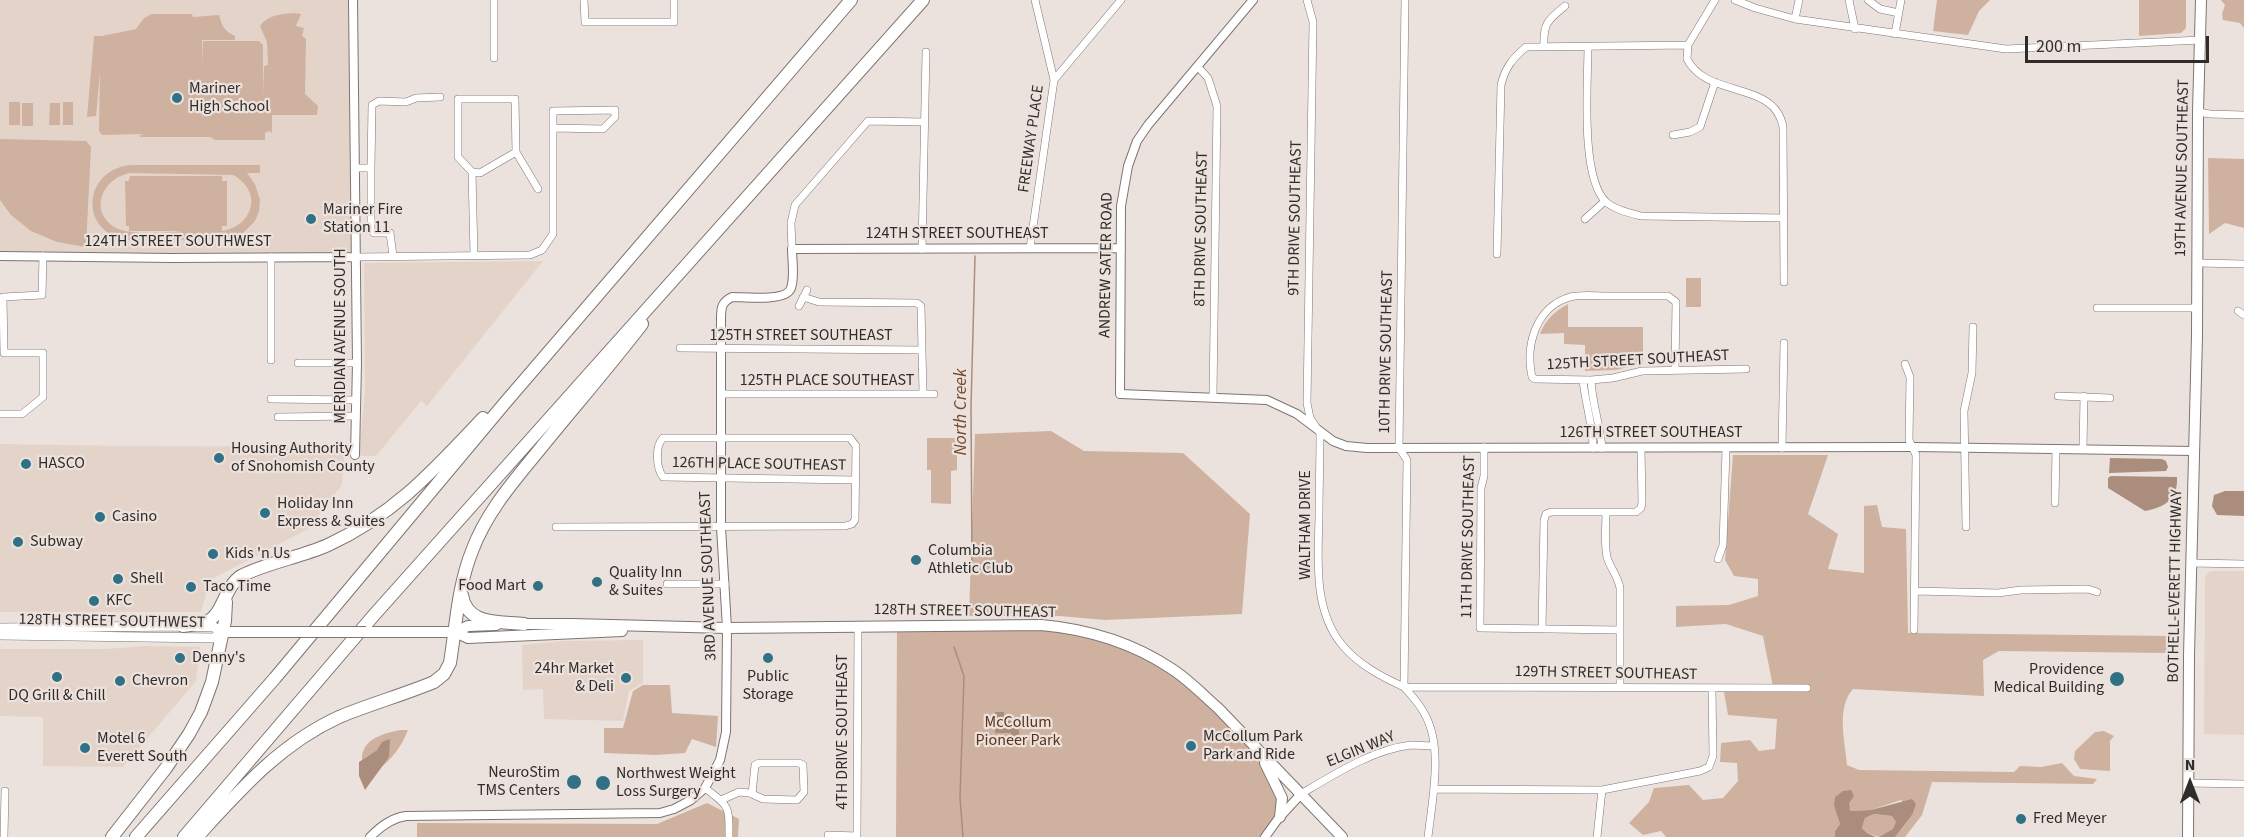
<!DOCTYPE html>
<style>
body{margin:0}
#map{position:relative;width:2244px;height:837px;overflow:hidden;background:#ece2dd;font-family:"Source Sans 3",sans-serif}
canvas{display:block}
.north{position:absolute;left:2160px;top:753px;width:60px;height:60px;-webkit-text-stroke:4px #ece2dd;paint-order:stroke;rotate:0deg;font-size:16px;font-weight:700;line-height:24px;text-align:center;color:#302c2a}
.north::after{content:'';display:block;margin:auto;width:21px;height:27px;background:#302c2a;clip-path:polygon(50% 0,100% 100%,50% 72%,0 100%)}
.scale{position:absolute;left:2025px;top:36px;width:184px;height:27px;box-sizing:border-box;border:3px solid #302c2a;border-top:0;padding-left:8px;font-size:18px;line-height:21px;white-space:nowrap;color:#302c2a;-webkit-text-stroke:4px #ece2dd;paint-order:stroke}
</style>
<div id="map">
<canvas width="2244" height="837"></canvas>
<div class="north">N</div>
<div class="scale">200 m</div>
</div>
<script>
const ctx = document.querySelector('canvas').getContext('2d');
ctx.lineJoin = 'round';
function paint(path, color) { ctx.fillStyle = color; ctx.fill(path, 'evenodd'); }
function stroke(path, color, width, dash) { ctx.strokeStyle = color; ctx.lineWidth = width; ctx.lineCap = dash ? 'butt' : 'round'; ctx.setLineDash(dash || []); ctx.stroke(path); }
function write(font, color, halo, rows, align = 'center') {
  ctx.font = font + ' "Source Sans 3",sans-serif'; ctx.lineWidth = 4.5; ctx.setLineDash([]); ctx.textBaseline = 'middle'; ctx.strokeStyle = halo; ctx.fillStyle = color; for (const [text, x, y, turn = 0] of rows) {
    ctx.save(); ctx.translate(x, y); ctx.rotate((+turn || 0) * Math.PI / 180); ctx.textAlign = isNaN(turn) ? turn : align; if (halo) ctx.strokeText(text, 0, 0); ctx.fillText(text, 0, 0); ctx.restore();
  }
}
paint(new Path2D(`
 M0,0H353L357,257L0,256Z
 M543,261L427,406L421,401L376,456H359L365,390L364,263Z
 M0,444L123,446L345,447L342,485L308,529L210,580L201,612H0Z
 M2214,571H2244V735L2204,734L2205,577L2209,572Z
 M643,640V683L629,691L623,721L544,719L543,689L523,690L522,645L564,641Z
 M145,646L200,647L196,681L123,767L43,766V717L0,716V649H106Z`), '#e4d3c9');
paint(new Path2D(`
 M1937,0H1990L1979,11L1968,35L1933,31Z
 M2139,0H2186V28L2181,33L2139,36Z
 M2221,0H2244V28L2240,23L2223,20L2222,14L2225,5Z
 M294,13L301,14L296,26L304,28L302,36L306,39L305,94L318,106L317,115H272V133L269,131L265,133V140H215L210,137H140V135L144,134L102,135L99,131L100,72L96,116L87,117L94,36H102L136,29L144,18L152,14H192L193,17L219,15C222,26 224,31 235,36V40H202L203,65V41H259L263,45V96L264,66L268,65L267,42L260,26C268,15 280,14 294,13Z
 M9,102H20V125H9Z
 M63,102H73V125H63Z
 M22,103H33V126H22Z
 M50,103H60V125H49Z
 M0,139L86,141L91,147L86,247L57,242L31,231L11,215L0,200Z
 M2208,158L2244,159V228L2225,223L2209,234Z
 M130,165H260V173H247L255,184L260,200L259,211L255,221L243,233L233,237L222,239L130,240C80,236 80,171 130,165ZM130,173L233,175C263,191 254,226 222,231V226H227V181H222V176H130L129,181H125L126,226H129V231H182C166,233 129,235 116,228C88,212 102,178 130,173Z
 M1686,278H1701V307H1686Z
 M1568,304V327H1643V363L1616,370L1585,371V345L1564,344V333L1540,334C1545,320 1555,311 1568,304Z
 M1051,431L1084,451L1183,453L1250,514L1242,614L1105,620L1060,616H969L975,434Z
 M927,438H957V470L951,471V504L931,503V470H927Z
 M1733,455H1828L1808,514L1838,534L1828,569L1864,573V506L1877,505L1882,527L1906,529L1908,633L2171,636L2165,653L1999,651L1983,660L1984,696L1853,689C1836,708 1845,741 1847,765L1859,770L2014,772L2020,766L2041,767L2062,763L2074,776L2097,779L2093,784L1932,782L1922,815L1905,837H1895L1912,815L1901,800L1871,810L1850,811L1848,803L1834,806L1840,824L1835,831V837H1666L1661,831L1643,835L1629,823L1649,802L1654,788L1689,785L1703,800L1723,798L1738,781L1737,763L1720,762L1721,743L1750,740L1759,751L1775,749L1777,719L1728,715L1724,692H1774L1763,636L1726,624L1676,627V606L1729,605L1758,596V579L1734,576L1725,560Z
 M897,626L1074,630L1173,669L1273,766L1280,809L1265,837H896Z
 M643,685H670L672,713L718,716L716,747L692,739L685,753L656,755L604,753V728H623L633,691Z
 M401,730H408C402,746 392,759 379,769L389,757L377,750L362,760C361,739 384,733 401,730Z
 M2104,731L2114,736L2110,741V771L2080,769L2074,759L2075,751L2095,732Z
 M707,803L739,819L738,837H417V823L657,824Z
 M1874,814L1892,816L1896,822L1894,829L1879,837L1867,833L1862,828L1865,818Z`), '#cfb1a0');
paint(new Path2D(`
 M2110,458L2162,459L2166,461L2168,467L2166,471L2109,473Z
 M2111,476L2177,477C2178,499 2166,507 2145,511L2108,488V478Z
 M2225,491H2244V516L2217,515L2212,506L2214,495Z
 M995,712H1004V721H1019V740H1012L1011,733H995Z
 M390,739L389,757L365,790L359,776V762L377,750L382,742Z
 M1851,790L1854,796L1849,803L1850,811L1871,810L1912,799L1916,804L1912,815L1895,837H1879L1893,829L1896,822L1892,816L1874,814L1865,818L1862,828L1867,833L1876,837H1835V831L1840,824L1834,806L1835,797L1843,791Z`), '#ab8d7d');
stroke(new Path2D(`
 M972,569L971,406L975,256
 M954,647L964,676L960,797L963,837`), '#ab8d7d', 1.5);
const minor = new Path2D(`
 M584,0L585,22H674V0
 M1307,0L1313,22L1307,403L1310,418L1320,433C1320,461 1319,489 1319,517C1318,560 1313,611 1343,646C1359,665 1382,677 1404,687L1807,688
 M1405,0L1399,448L1407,460L1404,687C1411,695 1419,703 1424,713C1444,746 1432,801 1428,837
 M1715,0L1688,45L1687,59C1707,99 1775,80 1783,127L1784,282
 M1735,0L1755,8L1795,19L2006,49L2201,40
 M1849,0L1855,29
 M1868,0L1880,9L1899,13
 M1795,19L1799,0
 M1895,34L1901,0
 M1544,46C1543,23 1548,20 1565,6
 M1588,46C1588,82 1580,177 1606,202C1616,210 1629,213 1641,216L1784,218
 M494,58V0
 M1198,67L1208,78L1217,106L1213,396
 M1054,80L1121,0
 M2198,112L2210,114L2244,115
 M1673,135L1690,132L1700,127L1715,82
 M516,152L538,189
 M355,168H371V230L374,233H390L393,256
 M371,168L372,105L379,101L406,102L416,98L440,97
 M472,172L480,173L516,152L515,99H458V157L472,172L474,255
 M1585,219L1605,201
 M1030,248L1054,80L1035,0
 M792,249L791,223L795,205L868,121L924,122
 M922,249L926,52
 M1497,254L1501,85C1505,68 1512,59 1526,47L1688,45
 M357,257L530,255L542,250L553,234V111L615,110V117L603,129L553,128
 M2197,263L2244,264
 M803,297L819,302L917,303L921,306L923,394
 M799,306L807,290
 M2097,308H2197
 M2238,311L2244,315
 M680,348L922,350
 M271,360V257
 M298,363H357
 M1905,364L1910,377L1909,440L1916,455L1914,630
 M1675,369L1676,302L1668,296C1648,296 1627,296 1607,296C1595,296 1582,294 1570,297C1536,307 1525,345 1532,377L1535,379L1591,380L1613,378L1642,371L1746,369
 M1583,380C1585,403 1593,424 1593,448
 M1591,380C1592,403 1600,424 1602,448
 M721,394H934
 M2058,396L2110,398
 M271,399L356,400
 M0,414H22L43,397V353H4L3,297L42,295L43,256
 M278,417L356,416
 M1484,447V476L1481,488L1480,628L1620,630
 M1782,448L1784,343
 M2083,449L2084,396
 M2055,503L2056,449
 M1606,512C1606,526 1604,543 1607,557C1610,568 1618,576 1620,588V687
 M556,527L845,526L852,524L855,520L856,446L850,438H663C655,446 656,468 663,477L855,480
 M1966,527L1964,411L1972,373L1973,327
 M1718,559L1723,545L1726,449
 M2191,563L2244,564
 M667,584H725
 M1915,591L1998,593L2021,590L2088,589L2097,592
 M1542,629L1544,520L1546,514L1551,512H1636L1641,508L1642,502L1641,449
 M2188,783L2244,784
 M705,788C730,807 729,806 729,837
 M1434,789L1602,790L1700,771L1709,767L1713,756L1712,689
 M1301,794C1333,775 1374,749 1411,745C1419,745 1427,746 1434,746
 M721,800L739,792L750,793L752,794L763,799L797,800L804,792L803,765L799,763H759L755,765L752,794
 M828,835L857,836
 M4,837L5,791
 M857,837L858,626
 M1597,837L1602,790`);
const tertiary = new Path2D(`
 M353,0L357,363L355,455
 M1253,0L1148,125L1137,141L1128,166L1121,206L1120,394L1267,400L1297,414L1333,441L1346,446L1367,448L1913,447L2194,451
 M0,256L172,258L357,257
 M370,837C380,827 391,818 406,816L660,813L674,809L691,800L705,788L720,760L726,732L727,628L721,527V318C721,307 722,302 732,297C744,297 787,302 791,288C795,277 792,260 792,249L1121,248
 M1265,837L1278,819L1301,794`);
const secondary = new Path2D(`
 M0,628L183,626L214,627L221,632L214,638L0,635`);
const primary = new Path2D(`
 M517,624H572L727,628L1041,625C1087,629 1133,643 1172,669C1189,680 1203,695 1218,708L1342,837
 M221,632H276
 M366,632H455L468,638L622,631
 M455,632L468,626L496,625
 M1265,763L1282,798L1280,817
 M2188,837L2189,655L2197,336L2198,112L2201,0`);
const motorway = new Path2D(`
 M462,595C467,626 499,621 524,624
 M183,626C190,625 199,624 206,622C223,616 224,587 241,576C266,563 301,557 328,545C395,514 433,471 483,418
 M112,837L166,768L189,734L201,712L212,682L225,621L226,602
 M136,837L275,678L504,404L851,0
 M184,837L374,615L923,0
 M197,837C240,790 280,744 339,717C370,704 403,695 434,682L444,674L450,663C456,625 458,586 472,551C487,511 514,481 540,449C574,407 609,367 642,324`);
stroke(minor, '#7e7571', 8);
stroke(tertiary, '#7e7571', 10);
stroke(secondary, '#7e7571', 10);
stroke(primary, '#7e7571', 12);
stroke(motorway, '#7e7571', 14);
stroke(minor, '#fff', 7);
stroke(tertiary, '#fff', 8);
stroke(secondary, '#fff', 9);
stroke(primary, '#fff', 10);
stroke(motorway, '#fff', 12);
const primaryBridge = new Path2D(`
 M276,632H366`);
stroke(primaryBridge, '#7e7571', 12, []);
stroke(primaryBridge, '#fff', 10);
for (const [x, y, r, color] of [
 [177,98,6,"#317185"],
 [311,219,6,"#317185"],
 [219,458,6,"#317185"],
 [26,464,6,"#317185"],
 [265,513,6,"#317185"],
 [100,517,6,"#317185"],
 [18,542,6,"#317185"],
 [213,554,6,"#317185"],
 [916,560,6,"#317185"],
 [118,579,6,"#317185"],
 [597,582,6,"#317185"],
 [538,586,6,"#317185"],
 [191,587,6,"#317185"],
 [94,601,6,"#317185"],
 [180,658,6,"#317185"],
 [768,658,6,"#317185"],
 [57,677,6,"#317185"],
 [626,678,6,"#317185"],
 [2117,679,8,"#317185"],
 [120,681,6,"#317185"],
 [1191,746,6,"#317185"],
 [85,748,6,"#317185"],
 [574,782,8,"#317185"],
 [603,783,8,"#317185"],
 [2021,819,6,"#317185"]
]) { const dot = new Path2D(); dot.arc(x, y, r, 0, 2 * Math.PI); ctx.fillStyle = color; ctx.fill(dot); stroke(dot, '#ece2dd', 2); }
write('16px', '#302c2a', '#ece2dd', [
 ["Mariner",189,89],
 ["High School",189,107],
 ["Mariner Fire",323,210],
 ["Station 11",323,228],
 ["Housing Authority",231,449],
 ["of Snohomish County",231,467],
 ["HASCO",38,464],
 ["Holiday Inn",277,504],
 ["Express & Suites",277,522],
 ["Casino",112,517],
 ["Subway",30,542],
 ["Columbia",928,551],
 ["Athletic Club",928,569],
 ["Kids 'n Us",225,554],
 ["Quality Inn",609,573],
 ["& Suites",609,591],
 ["Shell",130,579],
 ["Food Mart",526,586,"right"],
 ["Taco Time",203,587],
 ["KFC",106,601],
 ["Denny's",192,658],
 ["24hr Market",614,669,"right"],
 ["& Deli",614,687,"right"],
 ["Providence",2104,670,"right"],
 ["Medical Building",2104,688,"right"],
 ["Public",768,677,"center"],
 ["Storage",768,695,"center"],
 ["Chevron",132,681],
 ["DQ Grill & Chill",57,696,"center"],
 ["McCollum Park",1203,737],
 ["Park and Ride",1203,755],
 ["Motel 6",97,739],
 ["Everett South",97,757],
 ["NeuroStim",560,773,"right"],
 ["TMS Centers",560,791,"right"],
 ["Northwest Weight",616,774],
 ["Loss Surgery",616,792],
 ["Fred Meyer",2033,819]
], 'left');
write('16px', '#302c2a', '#ece2dd', [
 ["FREEWAY PLACE",1032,139,-82],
 ["19TH AVENUE SOUTHEAST",2183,168,-89],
 ["9TH DRIVE SOUTHEAST",1296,218,-89],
 ["8TH DRIVE SOUTHEAST",1202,229,-89],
 ["124TH STREET SOUTHEAST",957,234],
 ["124TH STREET SOUTHWEST",178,242],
 ["ANDREW SATER ROAD",1107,265,-89],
 ["MERIDIAN AVENUE SOUTH",341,336,-90],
 ["125TH STREET SOUTHEAST",801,336],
 ["10TH DRIVE SOUTHEAST",1387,352,-89],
 ["125TH STREET SOUTHEAST",1638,361,-3],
 ["125TH PLACE SOUTHEAST",827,381],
 ["126TH STREET SOUTHEAST",1651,433],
 ["126TH PLACE SOUTHEAST",759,465,1],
 ["WALTHAM DRIVE",1306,525,-90],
 ["11TH DRIVE SOUTHEAST",1469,537,-89],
 ["3RD AVENUE SOUTHEAST",709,576,-92],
 ["BOTHELL-EVERETT HIGHWAY",2176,586,-89],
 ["128TH STREET SOUTHEAST",965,612,1],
 ["128TH STREET SOUTHWEST",112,622,1],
 ["129TH STREET SOUTHEAST",1606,674,1],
 ["4TH DRIVE SOUTHEAST",843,732,-90],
 ["ELGIN WAY",1361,750,-22]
]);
write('16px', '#5d3217', '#ece2dd', [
 ["McCollum",1018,723],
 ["Pioneer Park",1018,741]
]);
write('italic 18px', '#74482d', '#ece2dd', [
 ["North Creek",962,412,-90]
]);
</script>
